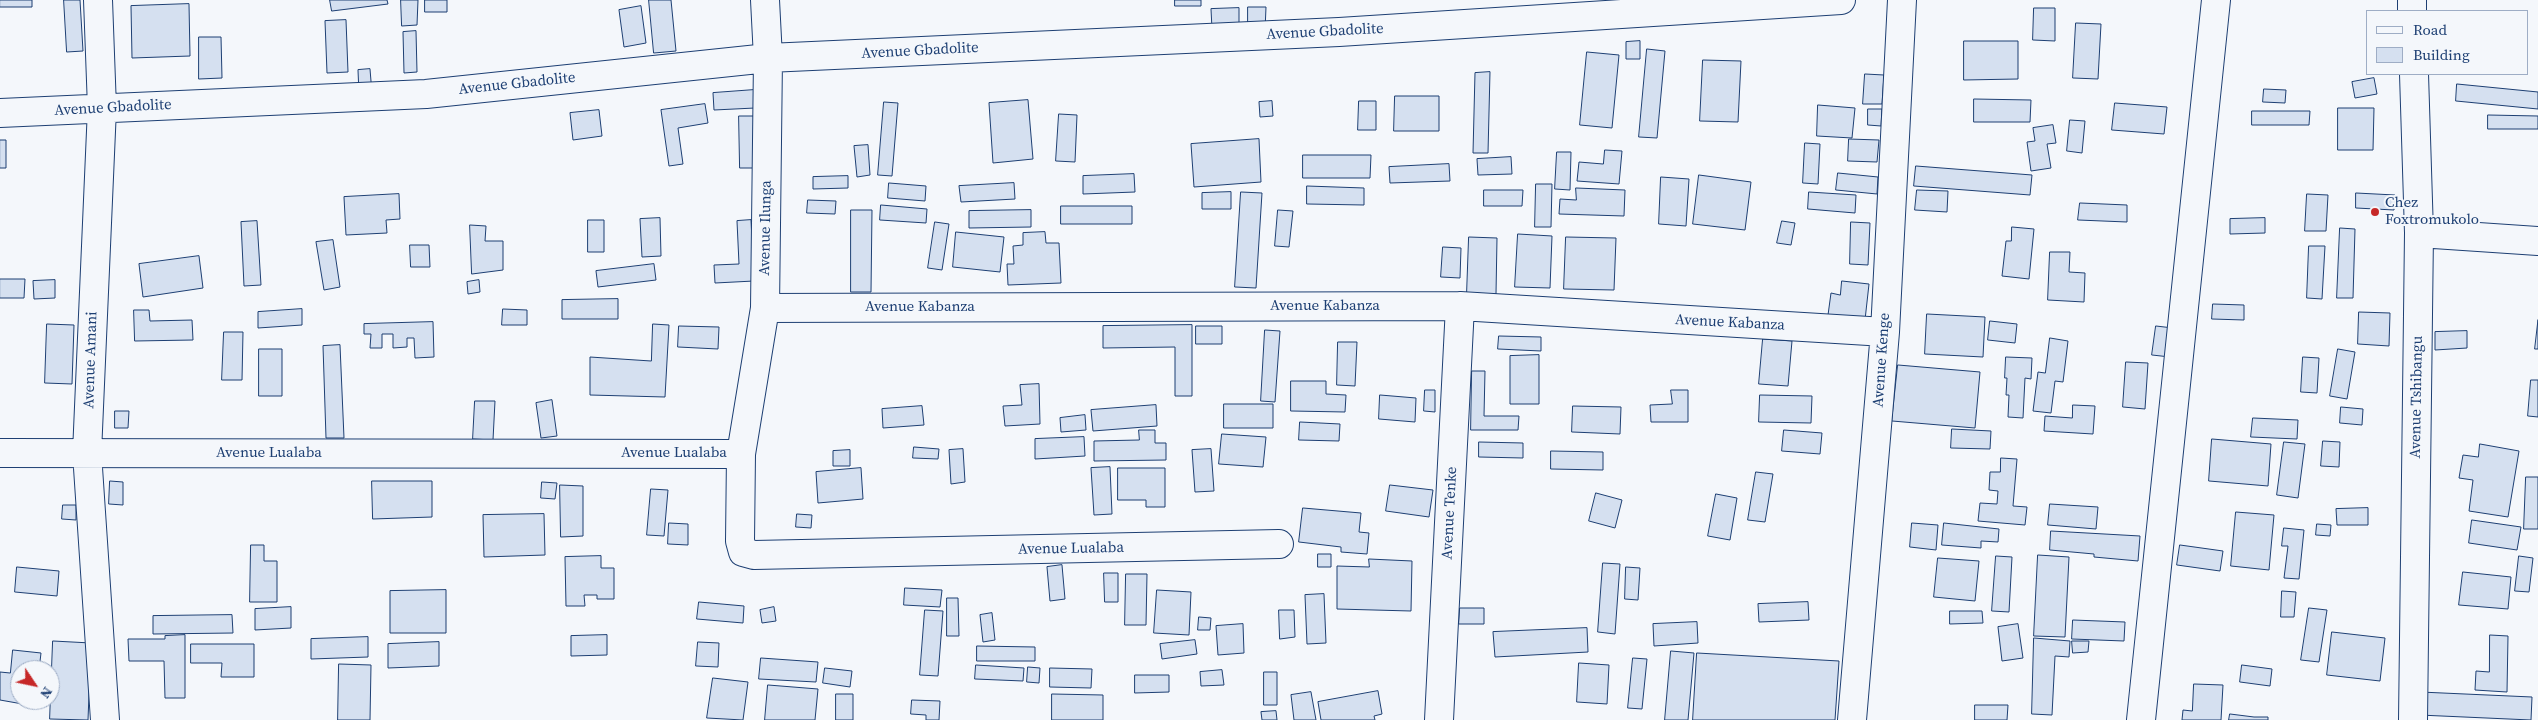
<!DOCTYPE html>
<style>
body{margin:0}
#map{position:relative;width:2538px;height:720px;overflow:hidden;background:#f4f7fb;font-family:"Source Serif 4",serif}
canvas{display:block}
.legend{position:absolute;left:2366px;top:10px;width:162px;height:65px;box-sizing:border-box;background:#f4f7fb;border:1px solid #9eadc5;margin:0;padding:6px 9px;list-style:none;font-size:15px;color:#1d3f73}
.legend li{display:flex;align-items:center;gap:10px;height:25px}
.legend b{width:25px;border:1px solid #9eadc5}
.north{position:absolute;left:10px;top:660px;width:50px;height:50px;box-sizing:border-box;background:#f4f7fb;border:1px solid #9eadc5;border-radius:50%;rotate:124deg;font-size:14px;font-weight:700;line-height:20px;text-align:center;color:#1d3f73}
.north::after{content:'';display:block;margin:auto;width:18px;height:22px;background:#c62828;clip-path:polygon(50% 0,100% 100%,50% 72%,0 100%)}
</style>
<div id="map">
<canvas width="2538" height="720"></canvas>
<ul class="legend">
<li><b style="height:6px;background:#f4f7fb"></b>Road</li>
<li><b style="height:14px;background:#d5e0f0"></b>Building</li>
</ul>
<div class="north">N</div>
</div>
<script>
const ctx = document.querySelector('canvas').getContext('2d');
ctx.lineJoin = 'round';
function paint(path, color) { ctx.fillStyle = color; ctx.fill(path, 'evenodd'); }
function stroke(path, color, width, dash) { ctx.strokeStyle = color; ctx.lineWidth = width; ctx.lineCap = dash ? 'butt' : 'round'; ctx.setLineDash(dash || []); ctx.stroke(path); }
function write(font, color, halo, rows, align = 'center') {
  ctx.font = font + ' "Source Serif 4",serif'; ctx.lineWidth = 4; ctx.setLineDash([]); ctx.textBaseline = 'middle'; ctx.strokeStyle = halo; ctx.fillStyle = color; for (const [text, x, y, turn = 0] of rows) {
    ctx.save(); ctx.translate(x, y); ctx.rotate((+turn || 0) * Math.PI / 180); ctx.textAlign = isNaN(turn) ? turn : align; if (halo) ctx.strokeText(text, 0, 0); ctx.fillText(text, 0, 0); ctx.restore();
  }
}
const building = new Path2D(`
 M0,0H32V7H0Z
 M64,0H80L83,51L67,52Z
 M330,0H387L388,4L332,11Z
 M401,0H418L417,25L402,26Z
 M425,0H447V12H425Z
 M649,0H671L676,51L654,53Z
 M1175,0H1201V6H1175Z
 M189,4L190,56L132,58L131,6Z
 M641,6L646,43L624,47L619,10Z
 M1248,7H1266L1265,31L1248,30Z
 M1239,8V27L1212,29L1211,9Z
 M2034,8H2055V41L2033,40Z
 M346,20L348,72L327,73L325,21Z
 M2076,23L2101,24L2098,79L2073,78Z
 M416,31L417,72L404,73L403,32Z
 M199,37H221L222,78L199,79Z
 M1640,41V59H1626V42Z
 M1964,41H2018V79L1964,80Z
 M1647,49L1665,51L1657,138L1639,137Z
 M1587,52L1619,55L1612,128L1580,125Z
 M1703,60L1741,61L1738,122L1700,121Z
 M370,69L372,93L359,94L358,70Z
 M1490,72L1488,153H1473L1475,73Z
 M1865,74L1884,75L1882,104H1863Z
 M2374,78L2377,94L2355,98L2352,82Z
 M2457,84L2538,92V109L2456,101Z
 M2264,89L2286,90L2285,103L2263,102Z
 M754,90L755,108L714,110L713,93Z
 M1395,96H1439V131H1394Z
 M1974,99L2031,100L2030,122H1974Z
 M1028,100L1033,159L993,163L989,103Z
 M1272,101L1273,116L1260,117L1259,102Z
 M1359,101H1376V130H1358Z
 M884,102L898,103L892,176L878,175Z
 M2115,103L2167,107L2164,134L2112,130Z
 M705,104L708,123L678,128L683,164L669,166L661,110Z
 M1818,105L1855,108L1852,138L1817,136Z
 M2338,108H2374L2373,150H2338Z
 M1868,109H1882L1881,126L1868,125Z
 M599,110L602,136L573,140L570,113Z
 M2252,111H2310L2309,125H2252Z
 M1059,114L1077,115L1075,162L1056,161Z
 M2488,115L2538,116V129H2488Z
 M739,116H755L756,168H740Z
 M2070,120L2085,121L2082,153L2067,151Z
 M2053,125L2056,143L2047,144L2051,168L2031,171L2027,142L2035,141L2033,128Z
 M1259,139L1261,182L1194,187L1191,144Z
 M1849,139L1879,140L1877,162L1848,161Z
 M0,140H6V168H0Z
 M1805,143L1820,144L1818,184L1803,183Z
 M868,145L870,175L857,177L854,146Z
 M1605,150L1622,151L1619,184L1577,181L1579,162L1603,164Z
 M1557,152H1571L1570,190L1555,189Z
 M1303,155H1371L1370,178H1303Z
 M1511,157L1512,174L1478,175L1477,159Z
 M1449,164L1450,181L1390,183L1389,167Z
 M1916,166L2032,175L2030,195L1914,186Z
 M1838,173L1878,177L1877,194L1836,190Z
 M1134,174L1135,192L1083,194V176Z
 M1699,175L1751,182L1745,230L1693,224Z
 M848,176V188L813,189V177Z
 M1661,177L1689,179L1686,226L1659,224Z
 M889,183L926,186L925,201L888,198Z
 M1014,183L1015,199L961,202L959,186Z
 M1536,184H1552L1551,227H1535Z
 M1307,186L1364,188V205L1307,204Z
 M1576,188L1625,190L1624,216L1559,214L1560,199L1576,200Z
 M1484,190H1523L1522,206H1484Z
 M1917,190L1948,191L1947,212L1915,210Z
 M1231,192V209H1202V193Z
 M1241,192L1262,193L1256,288L1235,287Z
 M1809,192L1856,195L1855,213L1808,209Z
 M2356,193L2395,195L2394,210L2356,208Z
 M399,194L400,219L386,220L387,233L346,235L344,197Z
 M2307,194L2328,195L2326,231H2305Z
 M808,200L836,201L835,214L807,213Z
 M2080,203L2127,205V222L2078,220Z
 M881,205L927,209L926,223L880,220Z
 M1061,206H1132V224H1061Z
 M851,210H872L871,292H851Z
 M1031,210V227L969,228V211Z
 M1278,210L1293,211L1289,247L1275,246Z
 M660,218L661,256L642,257L640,219Z
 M2265,218V233L2230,234V219Z
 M588,220H604V252H588Z
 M751,220L754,281L715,283L714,265L739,264L737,221Z
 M257,221L261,285L244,286L241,222Z
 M1782,221L1795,223L1791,245L1777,243Z
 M935,222L949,224L942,270L928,268Z
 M1851,222L1870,223L1868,265L1850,264Z
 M470,225L486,226L485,241H503V270L472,274Z
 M2012,227L2034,229L2029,279L2002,276L2006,241H2011Z
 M2340,228L2355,229L2353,298H2337Z
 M956,232L1004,237L1000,272L953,267Z
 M1045,232L1046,243H1059L1061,283L1008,285L1007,264H1014L1013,246L1023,245V233Z
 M1518,234L1552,236L1550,288L1515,287Z
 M1469,237L1497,238L1496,294L1467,293Z
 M1566,237L1616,238L1614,290L1564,289Z
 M333,240L340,287L324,290L316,242Z
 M410,245H429L430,267H411Z
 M2309,246H2325L2322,299L2307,298Z
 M1443,247L1461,248L1460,278L1441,277Z
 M2050,252H2070L2069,272L2085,273L2084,302L2048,300Z
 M199,256L203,288L143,297L139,264Z
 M654,264L656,280L598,287L596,271Z
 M0,279H25L24,298H0Z
 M55,280V298L34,299L33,281Z
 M479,280L480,292L468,294L467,282Z
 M1842,281L1869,284L1865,320L1828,315L1831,293L1840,295Z
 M618,299V319H562V300Z
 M2213,304L2244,305V320L2212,319Z
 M302,309V325L258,328V312Z
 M503,309L527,310V325H502Z
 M134,310H149L150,321L192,320L193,340L135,341Z
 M2359,312L2390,313L2389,346L2358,344Z
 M1927,314L1985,317L1983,357L1925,354Z
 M2538,320V349H2535Z
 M1990,321L2017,324L2015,343L1988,340Z
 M433,322L434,357L415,358L414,338H407V347L393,348V334H382V348H370L371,334H364V324Z
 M47,324L74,325L72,384L45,383Z
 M653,324L669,325L665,397L590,395V357L651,361Z
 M1192,325V396H1175V347L1103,348V326Z
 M679,326L719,327L718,349L678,347Z
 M1196,326H1222V344H1196Z
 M2156,326L2173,328L2170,357L2152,355Z
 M1265,330L1280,331L1275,402L1261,401Z
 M2467,331V348L2435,350V332Z
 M224,332H243L242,380H222Z
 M1499,336L1541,337V351L1498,349Z
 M2050,338L2068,341L2063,382L2055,381L2051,413L2033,411L2038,372L2045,373Z
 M1763,339L1792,341L1788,386L1759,384Z
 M1338,342H1357L1355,386L1337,385Z
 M340,345L344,438H326L323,346Z
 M259,349H282V396H259Z
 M2338,349L2355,352L2347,399L2330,396Z
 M1539,355V404H1510V356Z
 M2006,357L2032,358L2031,379L2025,378L2023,418L2008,417L2009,395H2006L2007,378H2005Z
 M2303,357L2319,358L2317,393L2301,392Z
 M2126,362L2148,363L2145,409L2123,407Z
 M1898,365L1980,372L1975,428L1892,421Z
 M1472,371H1485L1484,416H1519L1518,430H1471Z
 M2531,380H2538V417L2528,416Z
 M1291,381H1326V394L1346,395L1345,412L1291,411Z
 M1039,384L1040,424L1005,426L1003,406L1022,405L1020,385Z
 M1425,390H1435V412L1424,411Z
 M1671,390H1688V422H1651L1650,405L1672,404Z
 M1380,395L1416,398L1415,422L1379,419Z
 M1760,395L1812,396L1811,423L1759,422Z
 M552,400L557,436L541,438L536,403Z
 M475,401H495L493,440L473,439Z
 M1224,404H1273V428H1224Z
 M1156,405L1157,426L1093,431L1091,410Z
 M2073,405L2095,406L2093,434L2044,431L2045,416L2072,418Z
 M922,406L924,425L883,428L882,409Z
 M1573,406L1621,407L1620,434L1572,432Z
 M2341,407L2363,409L2362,425L2340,423Z
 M115,411H129L128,428H115Z
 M1085,415L1086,430L1061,432L1060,418Z
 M2253,418L2298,420L2297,439L2251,437Z
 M1300,422L1340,424L1339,441L1299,440Z
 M1952,429L1991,431L1990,449L1951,448Z
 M1139,430H1155V443H1166V460L1094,461V441L1139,440Z
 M1784,430L1822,433L1820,454L1782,451Z
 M1222,434L1266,437L1263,467L1219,464Z
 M1084,437L1085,456L1035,459V439Z
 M2212,439L2271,444L2268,486L2209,481Z
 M2323,441L2340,442L2339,467L2321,466Z
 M1479,442L1523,443V458L1479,457Z
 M2284,442L2305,444L2298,498L2277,495Z
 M2480,444L2519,451L2508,517L2469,511L2473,480L2459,478L2463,455L2478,457Z
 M914,447L939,449L938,459L913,458Z
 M963,449L965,482L951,484L949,450Z
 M1211,449L1214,491L1195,492L1192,450Z
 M850,450V466H833V451Z
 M1551,451L1603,452V470L1551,469Z
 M2001,458L2017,459L2013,506L2027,507L2025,525L1978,521L1980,503L1997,504L1998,491L1989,490L1990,472H2000Z
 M1110,467L1112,514L1094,515L1091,468Z
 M861,468L863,499L818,503L816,472Z
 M1118,468H1165V507H1146V500H1118Z
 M1756,472L1773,474L1765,522L1748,520Z
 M2526,477H2538V529H2524Z
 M110,481L123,482V505L109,504Z
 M372,481H432V517L373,519Z
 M542,482L557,483L555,499L541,498Z
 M560,485L583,486V536L561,537Z
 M1390,485L1433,490L1429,517L1386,511Z
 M651,489L668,490L664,536L647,535Z
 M1596,493L1622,500L1615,528L1589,521Z
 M1716,494L1737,498L1730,540L1708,536Z
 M2050,504L2098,507L2096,529L2048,525Z
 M63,505H76V520L62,519Z
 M1303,508L1361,513L1359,532L1369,533L1367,554L1341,552V547L1299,542Z
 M2368,508V525H2337L2336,509Z
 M2236,512L2274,515L2269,570L2231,566Z
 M544,514L545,555L484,557L483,515Z
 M797,514L812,515L811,528L796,527Z
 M2472,520L2521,527L2517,550L2469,543Z
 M669,523L688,524V545L668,544Z
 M1912,523L1938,525L1936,550L1910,547Z
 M1944,523L1999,529L1998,542L1981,541V548L1942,545Z
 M2317,524L2331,525L2330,536L2316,535Z
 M2284,528L2304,530L2299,579L2284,578L2288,546H2282Z
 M2051,531L2140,536L2138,561L2094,557V554L2050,550Z
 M251,545H264V561H277V602H250Z
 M2180,545L2223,551L2220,571L2177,565Z
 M1318,554H1331V567H1318Z
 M2038,555L2069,557L2065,637L2034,636Z
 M601,556V568H614V599H597V595H584L585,606H566L565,557Z
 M1996,556L2012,557L2009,612L1992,611Z
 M2519,556L2533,558L2529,592L2515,591Z
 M1938,558L1979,561L1975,601L1934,597Z
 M1369,559L1412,561L1411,611L1337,609V566L1369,567Z
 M1603,563L1620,564L1615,634L1598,632Z
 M1062,565L1065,599L1050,601L1047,567Z
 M17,567L59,571L57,596L15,592Z
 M1626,567L1640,568L1638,600L1625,599Z
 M2463,572L2511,577L2508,609L2459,605Z
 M1104,573H1118V602H1105Z
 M1126,574H1147L1146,625H1125Z
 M905,588L942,590L940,607L904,605Z
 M446,590V633H390V591Z
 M1157,590L1191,592L1189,635L1154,633Z
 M2282,591L2296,592L2294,617H2281Z
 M1324,594L1326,643L1307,644L1305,595Z
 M947,598H958L959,636H947Z
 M699,602L744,606L743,623L697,619Z
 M1808,602L1809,620L1759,622L1758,604Z
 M291,607V628L255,630V609Z
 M774,607L776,621L762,623L760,610Z
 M1460,608H1484V624H1459Z
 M2309,608L2327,610L2319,662L2301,660Z
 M925,610L943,611L938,676L920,675Z
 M1279,610H1294L1295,637L1280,639Z
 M1950,611H1982L1983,623L1950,624Z
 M992,613L995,640L983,642L980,615Z
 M232,615L233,633L153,634V616Z
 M1199,617L1211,618L1210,630H1198Z
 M2073,620L2125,622L2124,641L2072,639Z
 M1697,622L1698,643L1654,646L1653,624Z
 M1243,624L1244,653L1218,655L1216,626Z
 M2018,624L2023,658L2002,661L1998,627Z
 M1587,628L1588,652L1495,657L1493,632Z
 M2332,632L2385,638L2380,681L2327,675Z
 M185,635V698H165L164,661H129L128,639H165V636Z
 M607,635V655L571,656V636Z
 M2490,635L2508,636L2507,692L2475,690L2476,671L2489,672Z
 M368,637V657L311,659V639Z
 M2034,638L2070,641L2069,657L2055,656L2052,715L2032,714Z
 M1195,640L1197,654L1162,659L1160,644Z
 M53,641L91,643L88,720L50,719Z
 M2072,641H2089L2088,652L2073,653Z
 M439,642V666L388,668V644Z
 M698,642L719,643L718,667L696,666Z
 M191,644H254V677H221L222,663H191Z
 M977,646L1035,647V661H977Z
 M13,650L41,653L39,670H20V700H35L34,706L0,700V672L10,673Z
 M1671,651L1694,653L1688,720H1665Z
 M1697,653L1839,661L1835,720H1693Z
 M761,658L818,662L816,682L759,679Z
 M1633,658L1647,659L1642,709L1628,708Z
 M1579,663L1609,665L1607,704L1577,702Z
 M339,664L371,665L370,720H338Z
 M976,665L1024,668L1023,681L975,679Z
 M2242,665L2272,669L2270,686L2240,682Z
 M1028,667L1040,668L1039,683L1027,682Z
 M825,668L852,671L850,687L823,683Z
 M1050,668L1092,669L1091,688L1050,687Z
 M1222,670L1224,685L1201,686L1200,672Z
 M1264,672H1277V705H1264Z
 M1135,675H1169V692L1135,693Z
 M713,678L748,682L743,720L707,718Z
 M2194,684L2223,685L2221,720H2182L2183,710L2192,711Z
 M768,685L818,689L815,720H765Z
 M1378,691L1382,714L1374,716L1375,720H1321L1318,702Z
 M1311,692L1316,720H1294L1291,695Z
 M2420,692L2532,697L2531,720L2419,715Z
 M836,694H853V720H836Z
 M1052,694L1103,695V720H1052Z
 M912,700L940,701L939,720H926V715L911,714Z
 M1975,705H2008L2007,720H1975Z
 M1276,711L1277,720H1262L1261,712Z
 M2230,714L2254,717H2268V720H2229Z`);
paint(building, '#d5e0f0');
stroke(building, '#1d3f73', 1);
const street = new Path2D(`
 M98,0L102,108L87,453L105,720
 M765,0L768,58L765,308L741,454L740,541L743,552L754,555L1279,544
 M2412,0V11
 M0,113L426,94L768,58L1339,32L1841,0
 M2419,233L2538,241
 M765,308L1460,306L1885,332
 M0,453L741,454
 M1439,720L1460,306
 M1852,720L1885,332L1902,0
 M2141,720L2216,0
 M2413,720L2419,233L2414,74`);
stroke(street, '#1d3f73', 30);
stroke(street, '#f4f7fb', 28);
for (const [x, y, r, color] of [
 [2375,212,5,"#c62828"]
]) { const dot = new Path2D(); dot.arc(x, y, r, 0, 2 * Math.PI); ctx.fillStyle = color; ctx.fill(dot); stroke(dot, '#f4f7fb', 2); }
write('15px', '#1d3f73', '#f4f7fb', [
 ["Avenue Gbadolite",1325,32,-3],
 ["Avenue Gbadolite",920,51,-3],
 ["Avenue Gbadolite",517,84,-6],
 ["Avenue Gbadolite",113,108,-3],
 ["Avenue Ilunga",766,228,-89],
 ["Avenue Kabanza",1325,306],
 ["Avenue Kabanza",920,307],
 ["Avenue Kabanza",1730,323,3],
 ["Avenue Amani",91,360,-88],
 ["Avenue Kenge",1882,360,-86],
 ["Avenue Tshibangu",2417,397,-89],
 ["Avenue Lualaba",269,453],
 ["Avenue Lualaba",674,453],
 ["Avenue Tenke",1450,513,-87],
 ["Avenue Lualaba",1071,549,-1]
]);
write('15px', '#1d3f73', '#f4f7fb', [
 ["Chez",2385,203],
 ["Foxtromukolo",2385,220]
], 'left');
</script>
